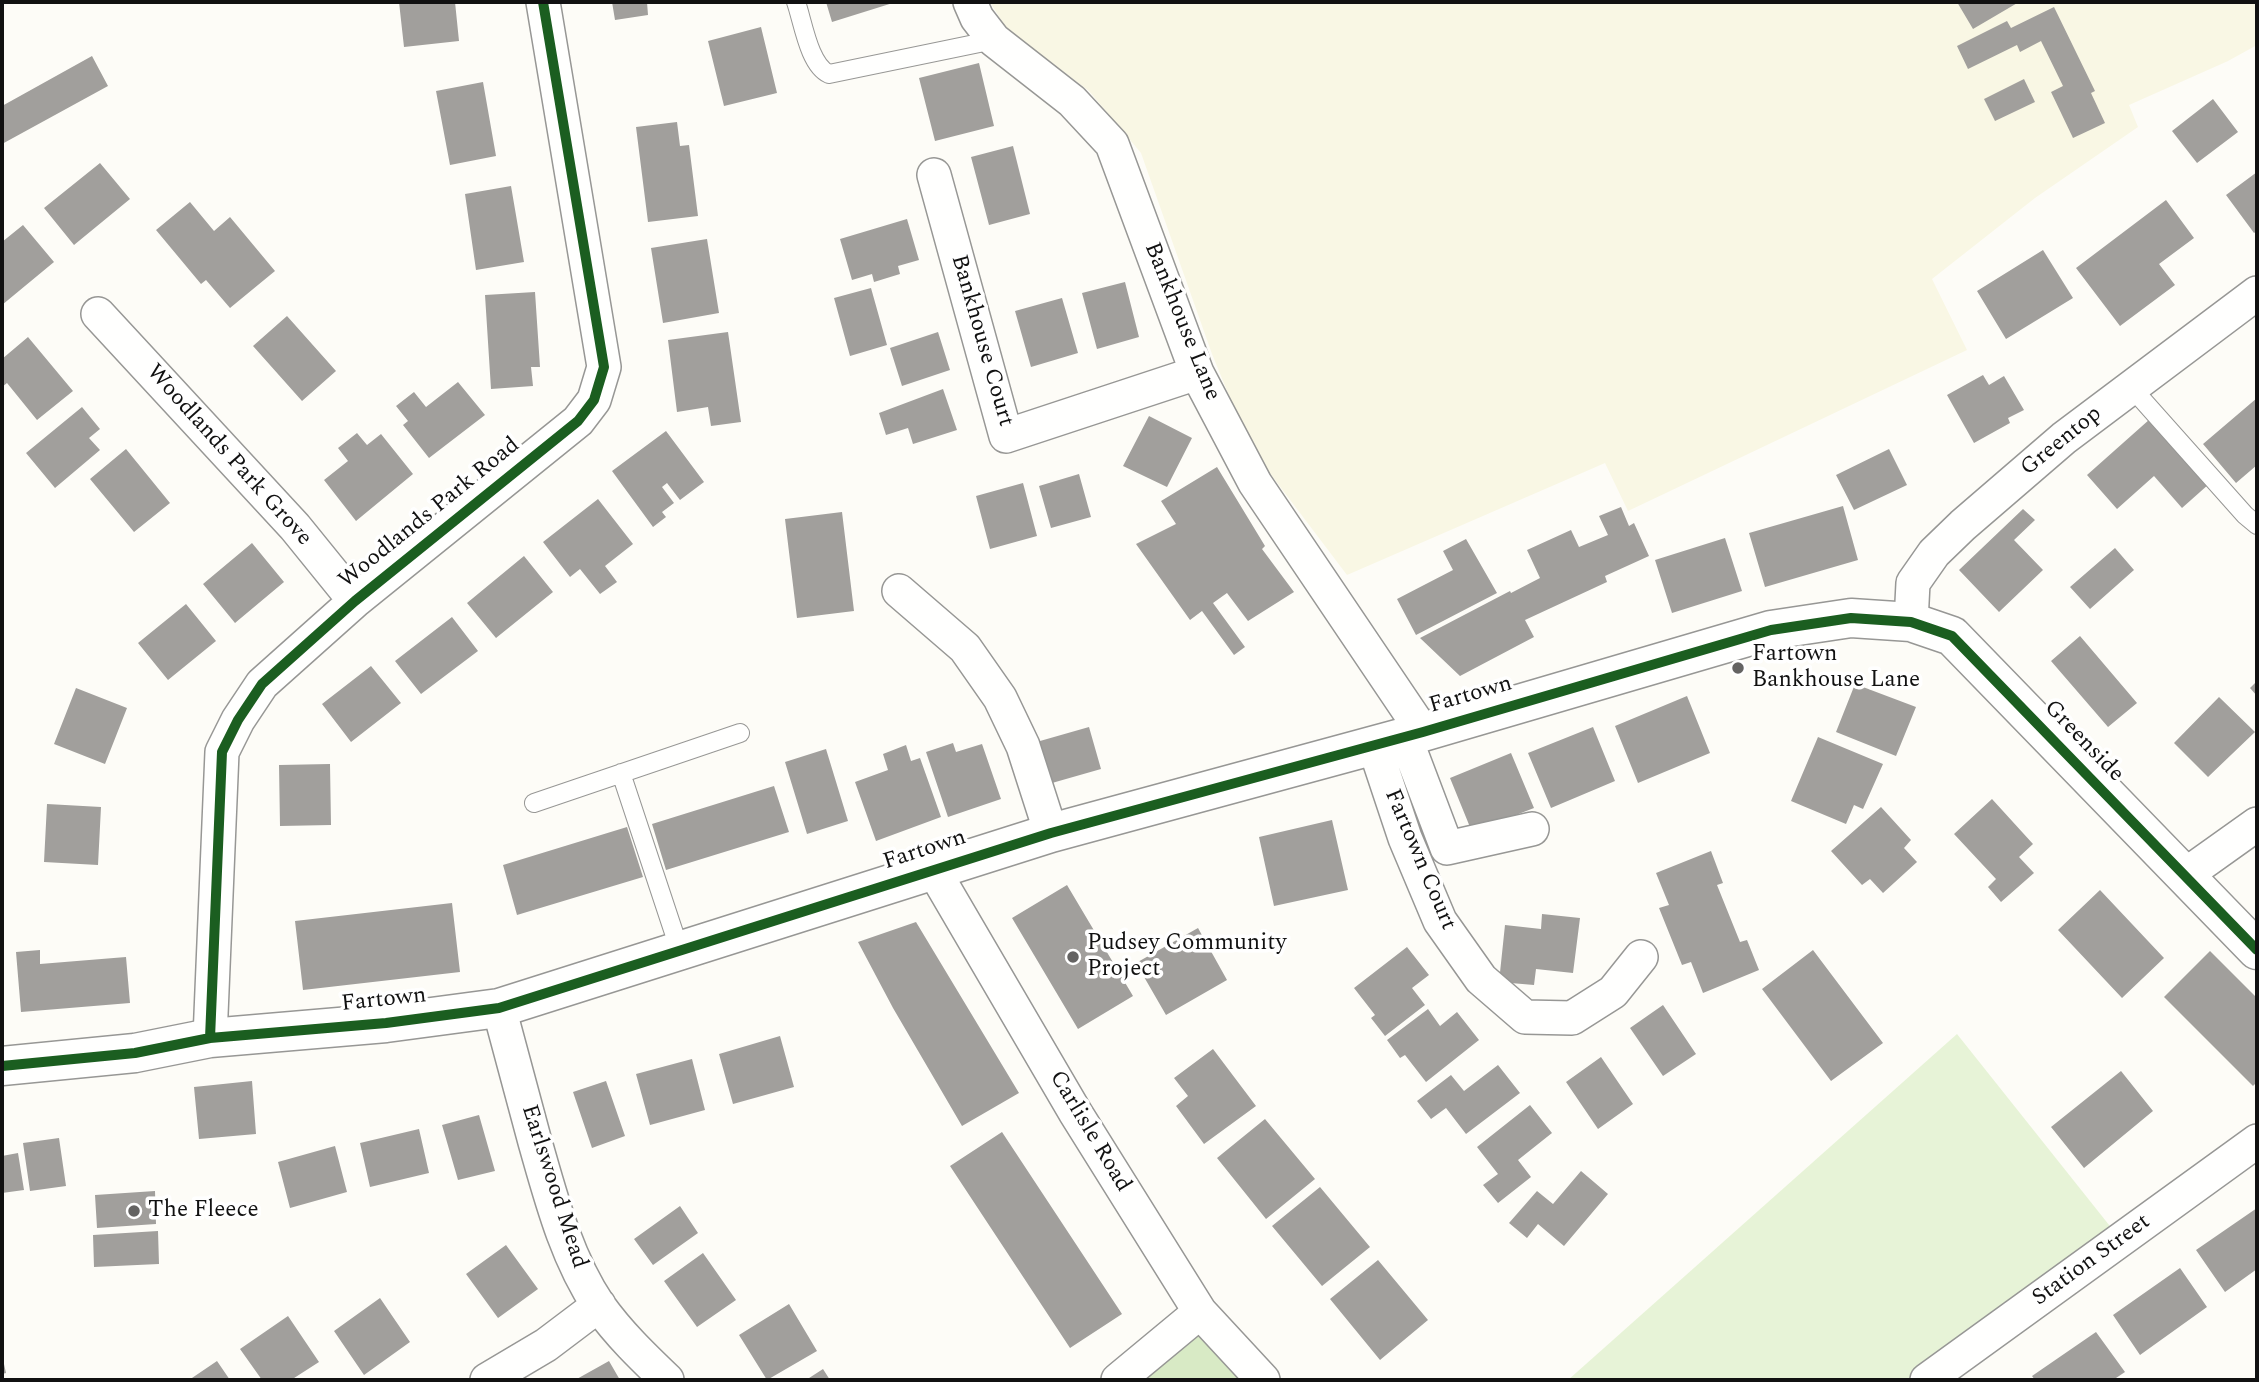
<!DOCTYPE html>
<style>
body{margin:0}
#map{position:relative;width:2259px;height:1382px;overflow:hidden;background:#fdfcf7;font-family:Spectral,serif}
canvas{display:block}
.frame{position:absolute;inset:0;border:4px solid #111;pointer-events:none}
</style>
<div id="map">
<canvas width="2259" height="1382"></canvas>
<div class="frame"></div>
</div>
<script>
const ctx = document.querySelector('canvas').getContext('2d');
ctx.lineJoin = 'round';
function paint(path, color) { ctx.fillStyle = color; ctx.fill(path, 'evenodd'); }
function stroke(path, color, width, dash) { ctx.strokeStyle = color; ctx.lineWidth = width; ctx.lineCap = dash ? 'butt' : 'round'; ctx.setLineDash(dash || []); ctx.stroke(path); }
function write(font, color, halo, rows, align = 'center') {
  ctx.font = font + ' Spectral,serif'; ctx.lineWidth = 7; ctx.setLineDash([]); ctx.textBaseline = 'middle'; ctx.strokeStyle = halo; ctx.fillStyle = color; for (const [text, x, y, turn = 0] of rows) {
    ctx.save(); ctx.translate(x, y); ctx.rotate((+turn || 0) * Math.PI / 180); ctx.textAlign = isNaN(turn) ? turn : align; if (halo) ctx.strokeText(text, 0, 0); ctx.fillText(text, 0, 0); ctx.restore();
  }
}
paint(new Path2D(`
 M990,2H2257V45L2228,61L2129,105L2138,127L2035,198L1932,279L1967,350L1628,511L1605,463L1347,575L1250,447L1212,354L1141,153L1089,91L1006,28Z`), '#f9f7e4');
paint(new Path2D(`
 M1957,1034L2121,1240L1927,1380H1568Z`), '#e7f3d7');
paint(new Path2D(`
 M1200,1312L1263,1380H1118Z`), '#d8eac5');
paint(new Path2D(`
 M399,2H455L459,41L404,47Z
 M612,2H647L648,15L615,20Z
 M826,2H896L832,22Z
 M1957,2H2019L1973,29Z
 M2054,7L2095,91L2091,93L2105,123L2073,138L2051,92L2063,86L2041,41L2020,52L2017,45L1968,69L1957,46L2007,21L2011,28Z
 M761,27L777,93L724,106L708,41Z
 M92,56L108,86L2,144V106Z
 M979,63L994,126L935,141L919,78Z
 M2024,79L2035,102L1995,121L1984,99Z
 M483,82L496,156L450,165L436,91Z
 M2213,99L2238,132L2197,163L2172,131Z
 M677,122L680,146L689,145L698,216L648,222L636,127Z
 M1013,146L1030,214L989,225L971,157Z
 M100,163L130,199L74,245L44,208Z
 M2257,172V231L2254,233L2226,195Z
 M511,186L524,262L476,270L465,194Z
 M2166,200L2194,238L2159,264L2175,285L2120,326L2076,268Z
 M190,202L214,231L230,217L275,271L230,308L206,280L201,284L156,230Z
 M907,219L919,260L898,266L900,274L874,282L872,274L852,280L840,239Z
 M23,225L54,262L2,305V242Z
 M707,239L719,313L663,323L651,248Z
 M2043,250L2073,298L2006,339L1977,291Z
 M1125,282L1139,337L1097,349L1082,293Z
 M871,288L887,345L850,356L834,298Z
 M535,292L540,367H531L533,386L491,389L485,295Z
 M1062,298L1078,353L1031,367L1015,311Z
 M287,316L336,371L302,401L253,346Z
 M728,332L741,422L711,426L708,407L677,412L668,340Z
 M938,332L950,370L902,386L890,348Z
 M28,337L73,391L37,420L7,383L2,387V359Z
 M1983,375L1989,385L2004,376L2024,410L2008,418L2010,423L1974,443L1947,395Z
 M458,382L485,415L429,458L403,425L408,421L396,406L414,392L426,407Z
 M943,389L957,430L913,444L908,428L886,435L879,413Z
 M2257,398V465L2236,483L2203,444Z
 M82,407L100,429L89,438L100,450L55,488L26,453Z
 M1149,416L1192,438L1167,487L1123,466Z
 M2150,419L2209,484L2182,508L2154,476L2117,509L2087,475Z
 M666,431L704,482L680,500L667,483L662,487L674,503L662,512L666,517L653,527L612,471Z
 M357,433L367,445L381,434L413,474L356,521L324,480L348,461L338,448Z
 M126,449L170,503L134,532L90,479Z
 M1889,449L1907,485L1854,510L1836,475Z
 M1217,467L1265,546L1262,549L1294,592L1248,621L1227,593L1213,603L1245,647L1234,655L1202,611L1190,620L1136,544L1176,524L1161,501Z
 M1079,474L1091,517L1051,528L1039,486Z
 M1023,483L1037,536L990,549L976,496Z
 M598,499L633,544L605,566L617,582L600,594L580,569L570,577L543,542Z
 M1843,506L1858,560L1765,587L1749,533Z
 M1621,507L1629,526L1634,523L1649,556L1605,576L1607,582L1525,620L1534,637L1460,676L1420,638L1510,591L1511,593L1540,578L1527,550L1571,530L1579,547L1608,535L1599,516Z
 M2023,509L2035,520L2014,540L2043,570L1999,612L1959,570Z
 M842,512L854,611L797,618L785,519Z
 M1725,538L1742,591L1672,613L1655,560Z
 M1466,539L1497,593L1416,635L1397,599L1453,570L1443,551Z
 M252,543L284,582L235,623L203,584Z
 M2115,548L2134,570L2090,609L2070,587Z
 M524,556L553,592L496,638L467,603Z
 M186,604L216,641L168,680L138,643Z
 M452,617L478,651L421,694L395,661Z
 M2080,636L2137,703L2108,727L2051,661Z
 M371,666L401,703L351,742L322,704Z
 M2257,681V696L2250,688Z
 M1855,684L1916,707L1896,756L1836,732Z
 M76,688L127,708L105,764L54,744Z
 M1687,696L1710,753L1638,783L1615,726Z
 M2219,697L2255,732L2208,777L2174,743Z
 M1089,727L1101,769L1045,785L1033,743Z
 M1593,727L1615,781L1551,808L1528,753Z
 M1818,737L1883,764L1863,809L1854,805L1846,824L1791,801Z
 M953,743L956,752L982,744L1001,799L948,817L926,752Z
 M906,745L911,761L920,758L941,817L876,841L855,782L888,770L883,754Z
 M826,749L848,821L807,834L785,762Z
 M1511,753L1534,808L1472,832L1450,778Z
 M330,764L331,825L280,826L279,765Z
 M774,786L789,832L666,870L652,824Z
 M1992,799L2033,844L2019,857L2034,873L2001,902L1988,887L1996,879L1954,834Z
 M47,804L101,807L98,865L44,862Z
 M1881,807L1911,840L1904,848L1917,862L1883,893L1870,879L1862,885L1831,851Z
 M1332,820L1348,890L1274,906L1259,837Z
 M627,827L643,877L517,915L503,865Z
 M1711,851L1723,883L1717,885L1740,942L1747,940L1759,970L1703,993L1691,962L1682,965L1659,908L1669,905L1656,873Z
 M1067,885L1133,996L1078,1029L1012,918Z
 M2100,890L2164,958L2122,998L2058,930Z
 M452,903L460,972L303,990L295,921Z
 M1542,914L1580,918L1573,973L1536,969L1534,985L1499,982L1505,925L1541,929Z
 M916,922L1019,1093L962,1126L893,1008L858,942Z
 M1198,928L1227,980L1166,1015L1136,963Z
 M1407,947L1429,975L1412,988L1425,1005L1385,1036L1371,1018L1375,1015L1354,988Z
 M40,950V964L126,957L130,1003L21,1012L16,952Z
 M1813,950L1883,1043L1831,1081L1762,989Z
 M2210,951L2257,998V1082L2253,1086L2164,997Z
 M1663,1005L1696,1054L1663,1076L1630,1028Z
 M1428,1009L1440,1026L1457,1012L1479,1040L1426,1082L1405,1055L1400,1058L1387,1040Z
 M780,1036L794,1087L733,1104L719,1054Z
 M1213,1049L1256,1106L1204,1144L1176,1106L1188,1096L1174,1078Z
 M1601,1057L1633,1104L1598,1129L1566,1082Z
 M692,1059L705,1110L650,1125L636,1074Z
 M1498,1065L1520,1093L1466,1134L1446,1108L1431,1119L1417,1101L1451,1075L1464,1091Z
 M2121,1071L2153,1111L2084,1168L2051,1127Z
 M252,1081L256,1134L199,1139L194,1087Z
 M606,1081L625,1136L592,1148L573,1092Z
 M1530,1105L1552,1133L1518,1160L1531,1177L1498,1203L1483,1185L1498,1174L1477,1147Z
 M479,1115L495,1171L458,1180L442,1125Z
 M1265,1119L1315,1179L1266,1219L1217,1158Z
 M419,1129L429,1173L370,1187L360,1143Z
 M1002,1132L1122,1314L1070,1348L950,1166Z
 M59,1138L66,1186L30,1191L23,1143Z
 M335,1146L347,1192L290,1208L278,1162Z
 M18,1153L24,1190L2,1193V1156Z
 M1581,1171L1608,1194L1564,1246L1538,1224L1527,1238L1509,1223L1537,1191L1553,1204Z
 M1320,1187L1370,1247L1322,1286L1272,1226Z
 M155,1191L156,1224L97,1228L95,1195Z
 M680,1206L698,1233L653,1265L634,1239Z
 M2257,1208V1269L2225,1292L2196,1250Z
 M158,1231L159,1264L94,1267L93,1235Z
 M506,1245L538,1289L498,1318L466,1274Z
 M703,1253L736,1300L697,1327L664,1281Z
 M1378,1260L1428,1320L1380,1360L1330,1299Z
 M2180,1268L2207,1307L2140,1355L2113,1315Z
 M380,1298L410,1342L364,1375L334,1331Z
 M789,1304L817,1351L767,1380L739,1335Z
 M288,1316L319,1362L291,1380H262L240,1349Z
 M2096,1332L2125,1372L2113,1380H2035L2032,1376Z
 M2,1355L6,1373L2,1374Z
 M217,1361L230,1380H189Z
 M609,1361L620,1380H575Z
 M823,1369L830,1380H806Z`), '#a19f9c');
const service = new Path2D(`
 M796,2C803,22 809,65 829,74L994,40
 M2131,387L2245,515L2257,525
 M621,773L680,951
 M534,803L740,733`);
const minor = new Path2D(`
 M970,2L977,18L994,40L1072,101L1112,144L1197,373L1255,483L1423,732
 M934,175L1006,436L1197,373
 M98,314L295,527L355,601
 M899,591L965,648L1000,698L1023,746L1051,833
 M1911,622L1913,583L1934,553L1963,525L2064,438L2257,293
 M1405,737L1447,848L1532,829
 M1374,745L1405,838L1440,921L1481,979L1525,1017L1572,1018L1613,992L1641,957
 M934,871L1075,1112L1200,1312L1263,1380
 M2184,876L2257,824
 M499,1008C511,1053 523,1098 535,1142C551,1198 566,1257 599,1306C619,1334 643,1357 667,1380
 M210,1038L222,752L238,720L262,684L355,601L578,421L594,400L604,367L543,2
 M487,1380L546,1345L599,1305
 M1118,1380L1200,1312
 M1927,1380L2257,1141`);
const tertiary = new Path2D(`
 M2,1066L135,1053L210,1038L386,1023L499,1008L1051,833L1423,732L1771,630L1851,618L1911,622L1952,636L2257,950`);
stroke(service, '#979795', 20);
stroke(minor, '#979795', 36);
stroke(tertiary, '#979795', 41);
stroke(service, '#fffffe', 18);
stroke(minor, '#fffffe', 33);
stroke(tertiary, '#fffffe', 38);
stroke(new Path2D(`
 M210,1038L222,752L238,720L262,684L355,601L578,421L594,400L604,367L543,2
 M2,1066L135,1053L210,1038L386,1023L499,1008L1051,833L1423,732L1771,630L1851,618L1911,622L1952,636L2257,950`), '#1b5e20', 10);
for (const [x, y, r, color] of [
 [1738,668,7,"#646362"],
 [1073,957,7,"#646362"],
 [134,1211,7,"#646362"]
]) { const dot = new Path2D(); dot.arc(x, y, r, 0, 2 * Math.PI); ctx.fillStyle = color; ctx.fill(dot); stroke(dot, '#fff', 2.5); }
write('23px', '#111', '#fff', [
 ["Bankhouse Lane",1181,322,68],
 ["Bankhouse Court",981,341,74],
 ["Greentop",2062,442,-39],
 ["Woodlands Park Grove",228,456,48],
 ["Woodlands Park Road",430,514,-39],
 ["Fartown",1471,696,-16],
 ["Greenside",2083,742,46],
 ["Fartown",925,851,-18],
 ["Fartown Court",1419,860,67],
 ["Fartown",384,1001,-6],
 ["Carlisle Road",1089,1132,59],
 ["Earlswood Mead",553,1187,72],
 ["Station Street",2092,1261,-36]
]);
write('23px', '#111', '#fff', [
 ["Fartown",1752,655],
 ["Bankhouse Lane",1752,681],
 ["Pudsey Community",1087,944],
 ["Project",1087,970],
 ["The Fleece",148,1211]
], 'left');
</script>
